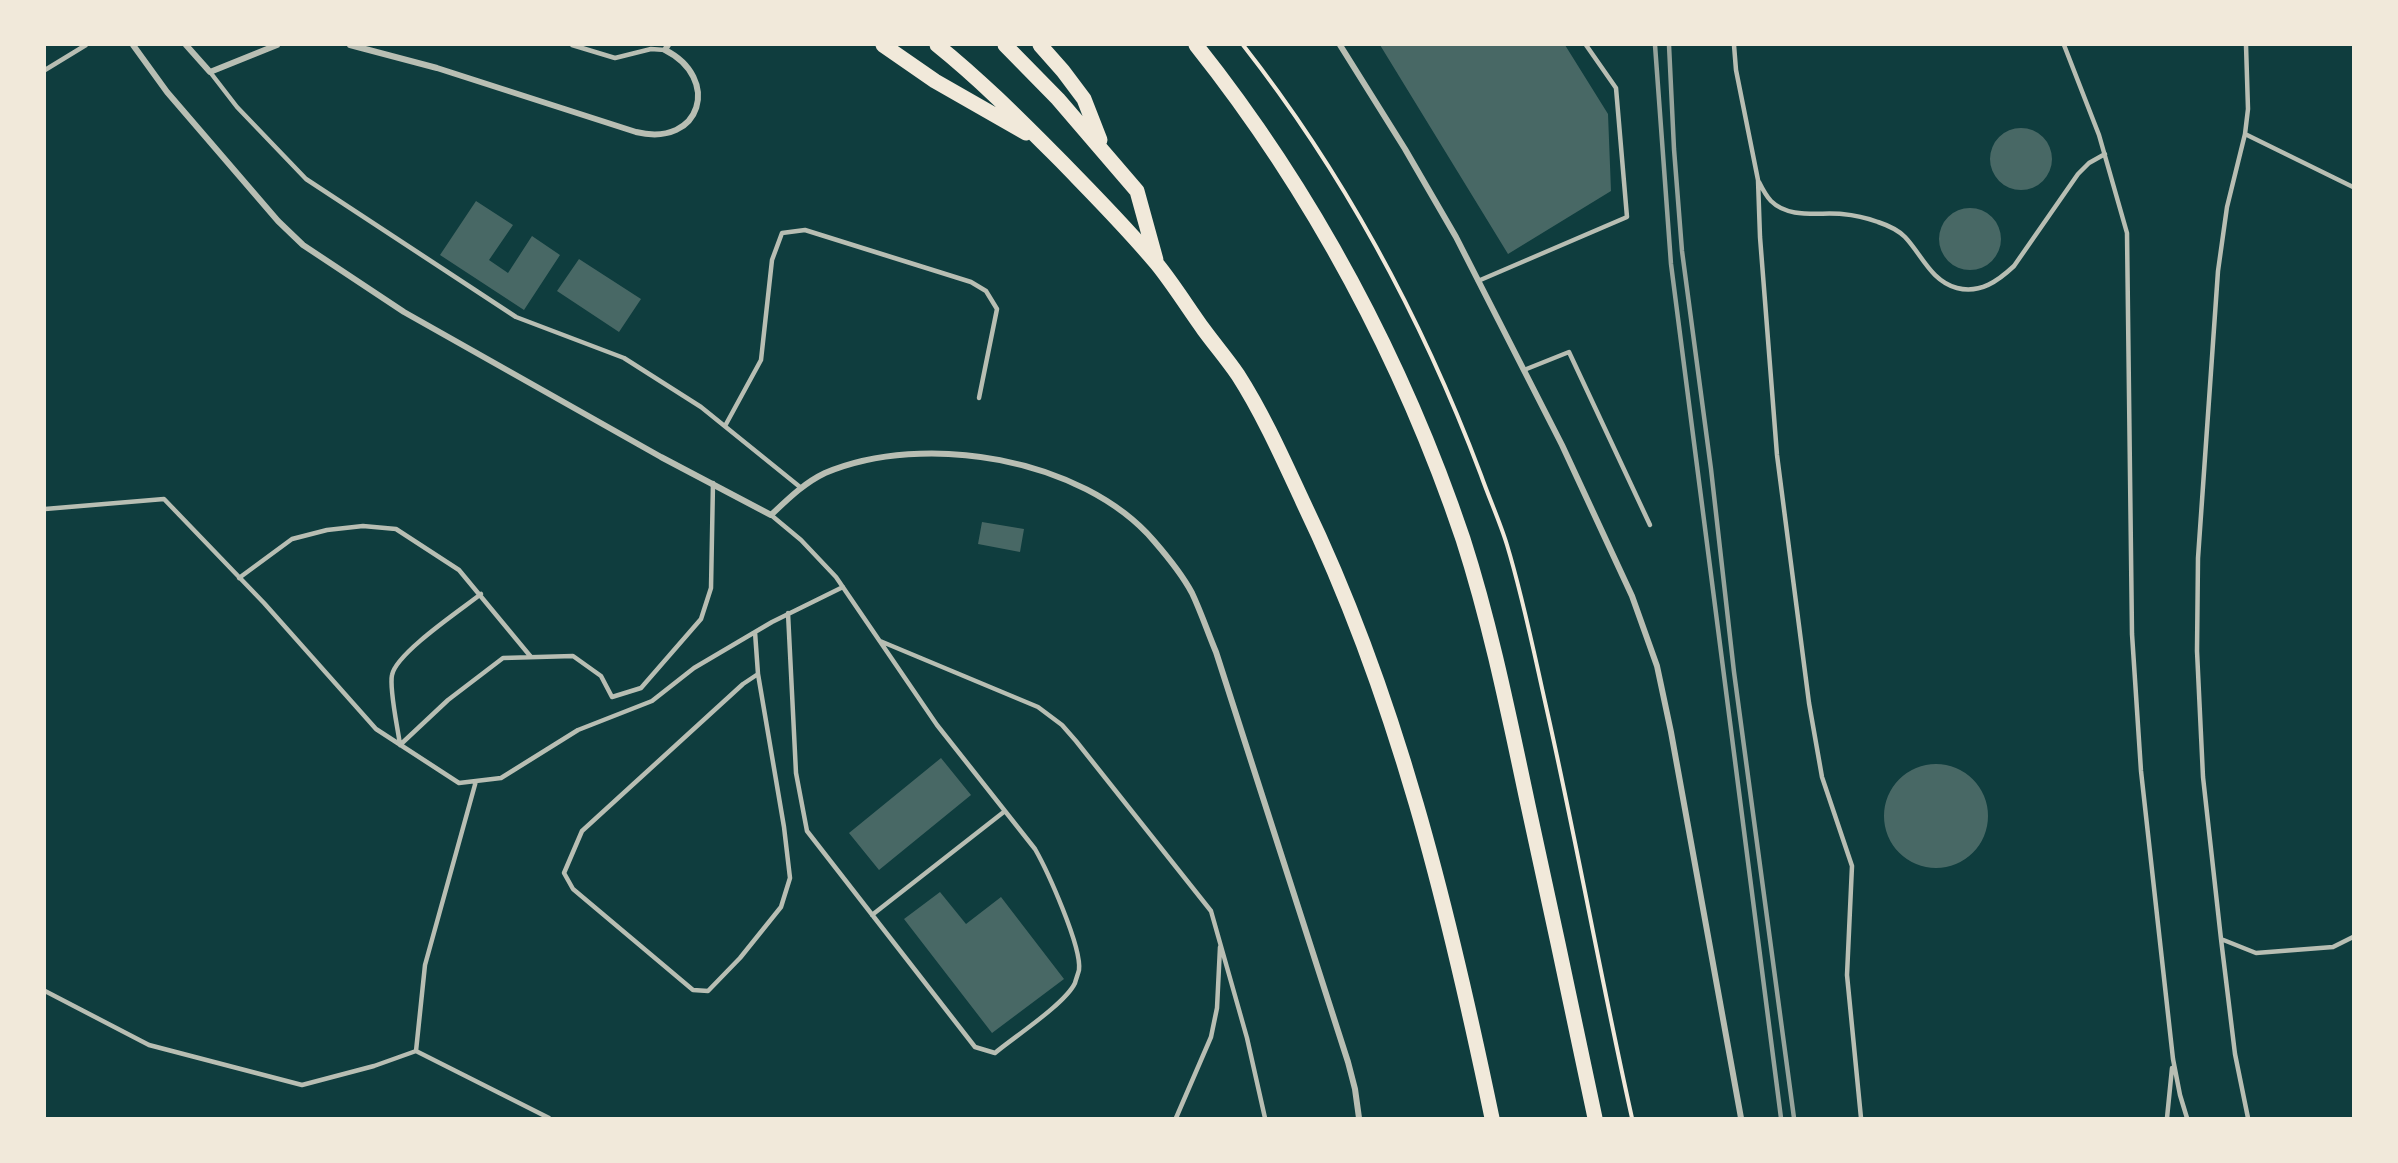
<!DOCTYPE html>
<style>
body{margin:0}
#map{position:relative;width:2398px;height:1163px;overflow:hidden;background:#0f3d3e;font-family:"Titillium Web",sans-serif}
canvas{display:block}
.frame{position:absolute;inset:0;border:46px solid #f1e9da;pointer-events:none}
</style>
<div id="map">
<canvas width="2398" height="1163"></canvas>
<div class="frame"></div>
</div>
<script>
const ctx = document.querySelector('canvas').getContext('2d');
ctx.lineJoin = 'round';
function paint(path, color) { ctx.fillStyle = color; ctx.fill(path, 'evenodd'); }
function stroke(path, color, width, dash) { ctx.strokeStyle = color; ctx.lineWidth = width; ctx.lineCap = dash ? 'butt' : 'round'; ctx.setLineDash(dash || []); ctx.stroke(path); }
paint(new Path2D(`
 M1380,45H1565L1608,114L1611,191L1508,254Z
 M1990 159a31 31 0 1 1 62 0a31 31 0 1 1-62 0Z
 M476,201L513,225L489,260L508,273L532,236L560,255L524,310L440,255Z
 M1939 239a31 31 0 1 1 62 0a31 31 0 1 1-62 0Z
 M579,259L641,299L619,332L557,291Z
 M982,522L1024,529L1020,552L978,544Z
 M941,758L971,795L879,870L849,833Z
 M1884 816a52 52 0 1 1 104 0a52 52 0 1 1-104 0Z
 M940,892L966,924L1001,897L1064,979L992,1033L904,919Z`), '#486865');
stroke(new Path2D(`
 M1243,45C1344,174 1423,321 1481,475C1489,498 1500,522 1507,545C1524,601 1535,658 1548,715C1578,849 1602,984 1632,1118`), '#f1e9da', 4);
stroke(new Path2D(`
 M572,45L615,58L651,49L665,50
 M1734,45L1736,70L1758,180L1760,237L1777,455L1809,703L1822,777L1852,866L1847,975L1861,1118
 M2064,45L2099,135L2127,233L2132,634L2141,771L2173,1059L2180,1095L2187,1118
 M2246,45L2248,109L2245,134L2227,207L2218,271L2198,558L2197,651L2203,777L2221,939L2235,1054L2248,1118
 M45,70L86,45
 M210,72L237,107L306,179L516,317L624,358L701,407L800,487
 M2245,134L2353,187
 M1759,182C1762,188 1766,196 1771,201C1789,219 1819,212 1842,214C1853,215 1867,218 1878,222C1887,225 1898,230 1905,237C1922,255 1931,281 1957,288C1980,294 1998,281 2014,266L2078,174L2089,163L2105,154
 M1478,281L1627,217L1616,88L1586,45
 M1524,370L1569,352L1650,525
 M725,426L761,360L772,260L782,233L805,230L971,282L986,291L997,309L979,398
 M45,509L164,499L264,603L376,729L459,783L501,778L578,730L652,701L694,668L772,622L843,587
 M771,515L801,540L836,577L937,725L1035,849C1047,870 1082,947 1079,970C1078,974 1076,979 1075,983C1065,1004 1014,1037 995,1053L975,1047L807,831L796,773L788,613
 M239,578L292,539L327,530L363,526L396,529L459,570L531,657
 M755,632L758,674L743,684L582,831L564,873L573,889L693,990L708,991L740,958L781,907L790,878L784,827L758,674
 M880,641L1038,707L1062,725L1076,741L1211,911L1247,1038L1265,1118
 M400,745L448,700L503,658L573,656L601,676L612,697L641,688L701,619L711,588L713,483
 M400,745C398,729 389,689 392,675C396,653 462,609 481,594
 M872,915L1005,811
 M2221,939L2256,953L2333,947L2353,937
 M45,991L149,1045L302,1085L374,1066L416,1051L549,1118
 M416,1051L425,965L476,781
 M1176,1118L1211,1037L1217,1008L1220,947
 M2167,1118L2172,1068`), '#b8beb3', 4.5);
stroke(new Path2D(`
 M133,45L167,92L278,221L303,245L404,312L661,457L771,515C788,499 804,483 825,473C924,431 1083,458 1154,541C1167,556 1183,576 1192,593C1201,612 1208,633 1216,652L1348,1062L1355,1089L1359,1118
 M186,45L210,72L277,45
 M350,45L437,68L636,132C702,148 721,78 665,50L668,45
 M1340,45L1405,149L1456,237L1562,445L1632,596L1657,666L1671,732L1741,1118`), '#b8beb3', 6);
stroke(new Path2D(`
 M883,45L935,81L1026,133
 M937,45C983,82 1023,123 1064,164C1096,197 1128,229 1157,264C1174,285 1188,308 1204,330C1215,345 1227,359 1238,375C1263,414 1283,459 1303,502C1397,697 1448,907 1492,1118
 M1005,45L1058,99L1137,191L1156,260
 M1040,45L1063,71L1084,99L1100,140
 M1196,45C1313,192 1403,361 1463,539C1491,626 1509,716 1528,805C1551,909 1573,1014 1595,1118`), '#f1e9da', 15);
stroke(new Path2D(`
 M1655,45L1671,264L1781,1118
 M1669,45L1674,149L1682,251L1711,469L1734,672L1794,1118`), '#97a49c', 4.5);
</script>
